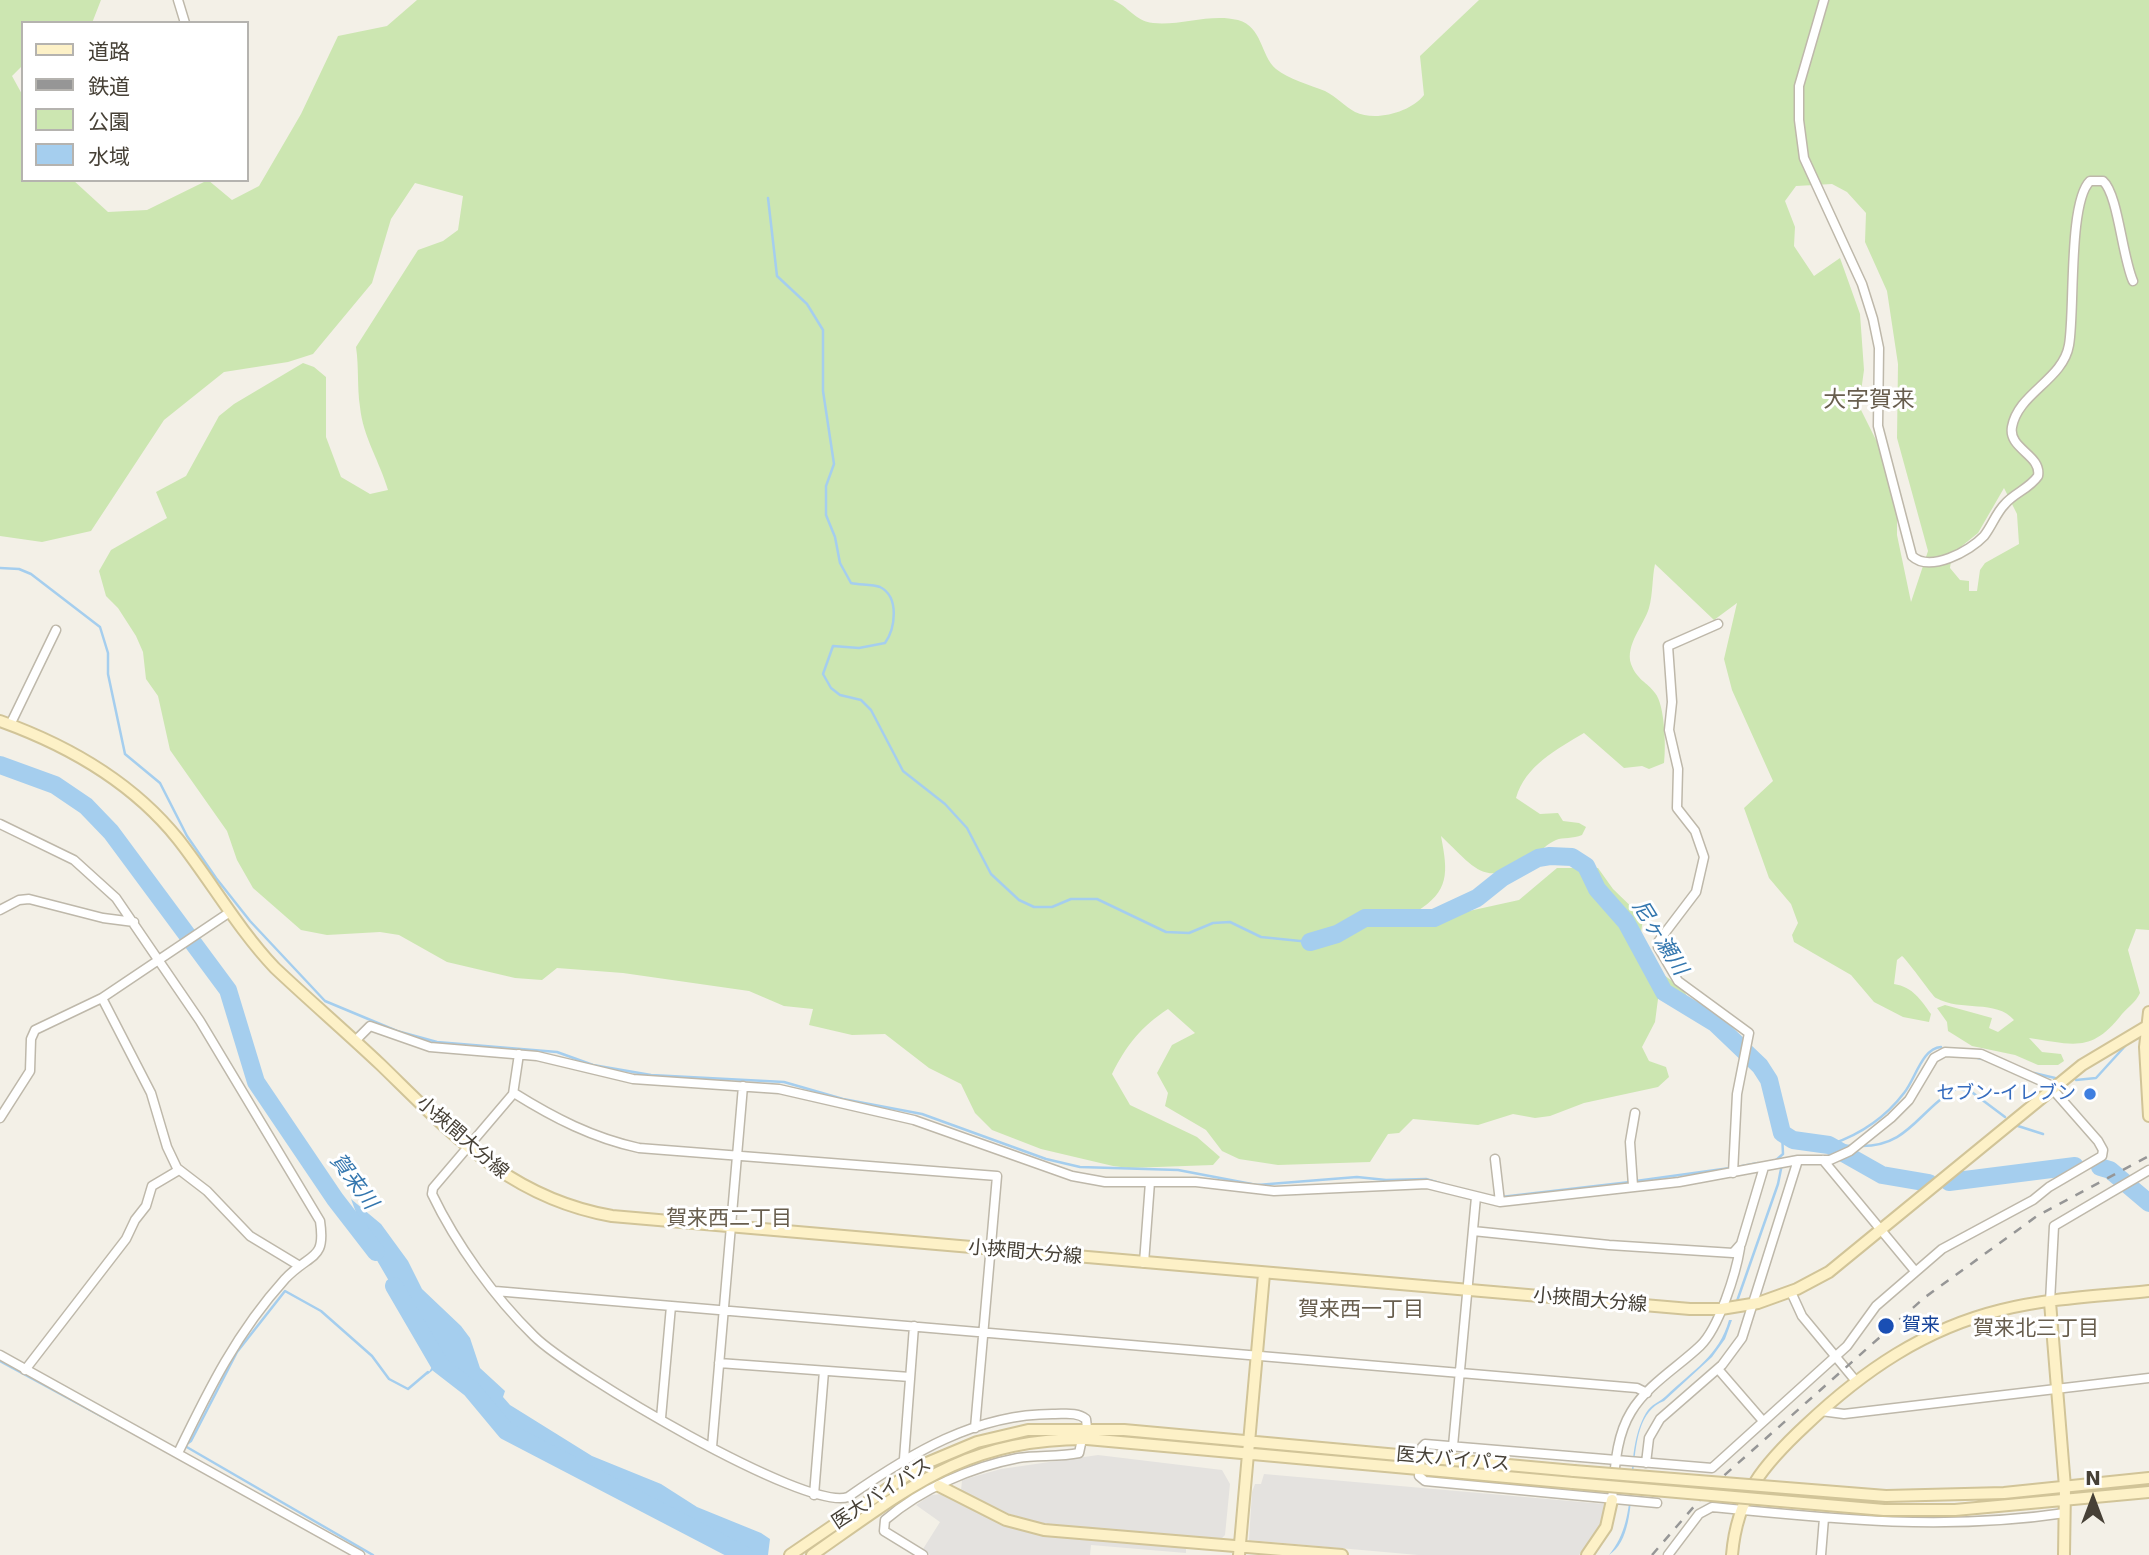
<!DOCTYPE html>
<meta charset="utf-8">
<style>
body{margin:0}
#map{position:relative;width:2149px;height:1555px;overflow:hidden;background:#f3f0e7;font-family:"DejaVu Sans","Noto Sans JP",sans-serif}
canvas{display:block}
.legend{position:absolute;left:21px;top:21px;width:228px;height:161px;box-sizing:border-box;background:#fff;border:2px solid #b5b3af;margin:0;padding:9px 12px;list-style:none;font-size:21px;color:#464036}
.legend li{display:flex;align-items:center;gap:14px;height:35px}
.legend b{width:35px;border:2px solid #b5b3af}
.north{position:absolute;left:2058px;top:1464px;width:70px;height:70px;-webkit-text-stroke:5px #fff;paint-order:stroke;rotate:0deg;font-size:19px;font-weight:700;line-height:28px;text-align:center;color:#464036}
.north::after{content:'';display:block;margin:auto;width:24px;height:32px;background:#464036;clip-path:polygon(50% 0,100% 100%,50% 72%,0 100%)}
</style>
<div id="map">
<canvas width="2149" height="1555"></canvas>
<ul class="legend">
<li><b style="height:9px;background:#fdf1c7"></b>道路</li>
<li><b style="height:9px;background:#969696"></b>鉄道</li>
<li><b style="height:19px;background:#cce6b1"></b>公園</li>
<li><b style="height:19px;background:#a5ceee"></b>水域</li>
</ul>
<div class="north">N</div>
</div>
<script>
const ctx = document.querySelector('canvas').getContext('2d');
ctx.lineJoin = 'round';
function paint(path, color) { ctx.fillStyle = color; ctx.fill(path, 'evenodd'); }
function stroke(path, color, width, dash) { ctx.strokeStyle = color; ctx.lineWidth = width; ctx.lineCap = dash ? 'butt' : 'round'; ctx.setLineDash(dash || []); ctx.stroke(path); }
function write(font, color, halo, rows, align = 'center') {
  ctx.font = font + ' "DejaVu Sans","Noto Sans JP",sans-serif'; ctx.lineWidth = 6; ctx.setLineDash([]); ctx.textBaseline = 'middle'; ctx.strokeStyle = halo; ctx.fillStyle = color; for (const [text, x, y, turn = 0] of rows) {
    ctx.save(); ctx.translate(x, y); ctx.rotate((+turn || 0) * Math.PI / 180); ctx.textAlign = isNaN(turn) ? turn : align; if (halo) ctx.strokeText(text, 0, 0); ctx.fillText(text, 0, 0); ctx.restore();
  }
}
paint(new Path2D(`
 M0,0H101L92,23H23V65L12,76L23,96V180H73L108,212L147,210L208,180L232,200L259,186L301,114L338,36L387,26L417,0H1113C1128,6 1135,21 1153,23C1181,26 1210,13 1238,20C1263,27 1260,55 1276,69C1288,79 1310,85 1325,91C1337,97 1344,106 1355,112C1376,122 1411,112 1424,95L1420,56L1479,0H2149V930L2136,929L2128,950L2140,993C2135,1003 2129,1006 2122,1014C2091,1054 2073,1044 2029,1038L2042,1052L2061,1054L2064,1061L2058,1065H2038L2015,1055L1972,1046L1948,1031L1947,1022L1937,1008L1945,1005L1992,1018L1989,1028L1998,1032L2014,1020C1996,999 1961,1012 1936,998C1933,997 1910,963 1902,956L1897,960L1894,984C1913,987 1921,1000 1931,1014L1929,1022L1903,1017L1874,1002L1851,975L1794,942L1792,935L1798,923L1791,904L1769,878L1744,808L1773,781L1732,690L1724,659L1737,603L1714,620L1655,564C1652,578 1653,594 1649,608C1644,625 1625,645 1631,664C1637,680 1647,682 1655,693C1665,705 1666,747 1664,763L1649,769L1642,766L1624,768L1584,733C1557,749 1525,766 1516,798L1540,814L1558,813L1563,821L1579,823L1586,827L1582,835C1573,839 1563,837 1556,840C1548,843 1540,852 1533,856C1485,890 1476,869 1441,836C1448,873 1450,891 1416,912L1469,911L1519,900L1557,868H1598L1613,889L1643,918L1638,956L1683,989L1688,998L1658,999L1655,1022L1642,1047L1649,1061L1666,1067L1669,1077L1658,1087L1584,1103L1550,1116L1535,1118L1513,1114L1478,1125L1413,1119L1399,1133L1388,1134L1370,1162L1278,1165L1239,1159L1222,1151L1206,1130L1165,1106L1168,1093L1157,1073L1172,1045L1195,1033L1168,1009C1141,1027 1127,1044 1112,1074L1130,1105L1197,1137L1220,1157L1213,1165L1129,1168L1113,1166L1041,1149L992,1130L975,1113L961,1084L929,1068L885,1034L852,1035L809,1025L813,1009L784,1006L749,991L623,973L557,968L542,980L515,978L447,962L399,935L380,932L327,935L301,930L253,888L237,860L227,831L170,750L158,696L146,679L143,652L136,636L118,608L106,596L99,571L111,550L167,518L156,492L186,476L219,416L234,404L303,363L314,367L326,377V437L341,477L370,494L388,490C380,462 363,437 360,407C357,387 359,367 356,347L418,250L443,241L458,230L463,196L415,183L391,219L372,283L313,354L288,362L224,372L164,420L91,531L42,542L0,536ZM1832,184L1847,192L1866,213L1865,242L1887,291L1898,364L1897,438L1928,551L1911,602L1897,535V508L1881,450L1859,406L1864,370L1860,314L1840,258L1814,276L1794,246L1795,227L1785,201L1796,186ZM2004,488L2017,514L2019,544L1985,563L1980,570L1977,591H1969V581L1960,580L1950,568L1952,554L1978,533Z`), '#cce6b1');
paint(new Path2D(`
 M1098,1455L1222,1470L1230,1484L1225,1535L1221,1539L1037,1523L1001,1511L961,1491L962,1480L1001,1469Z
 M1264,1474L1604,1504L1602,1524L1579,1555H1418L1249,1540L1252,1492L1255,1484H1261Z
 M942,1494L999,1523L1030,1533L1186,1548V1553L1091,1545L1090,1555H930L923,1549L940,1522L916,1505L931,1495Z`), '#e4e2df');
paint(new Path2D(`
 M351,1199L381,1224L408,1261L422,1289L461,1326L470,1338L480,1368L505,1391L503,1397L510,1405L592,1456L661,1484L697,1507L761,1533L770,1539L768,1555H740L683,1522L684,1518L677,1514L595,1476L491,1417L480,1407L471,1386L444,1361L427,1375L440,1354L396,1293L368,1245Z
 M1729,1320H1732L1725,1339L1712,1357L1664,1401C1614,1420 1650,1529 1609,1555C1643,1515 1621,1456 1646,1413C1651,1404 1660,1402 1666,1396C1693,1370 1719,1356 1729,1320Z`), '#a5ceee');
stroke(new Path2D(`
 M768,198L777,276L807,304L823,330V391L834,464L826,486V515L835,537L840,563L851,583C859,585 872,584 880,587C900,597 895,629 885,643L859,648L833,646L823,674L831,688L840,695L861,700L871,710L903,771L945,804L967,828L991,874L1019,900L1034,907H1052L1071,899H1097L1166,932L1189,933L1213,923L1230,922L1261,937L1310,942
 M0,568L19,569L31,574L100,627L108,653V674L125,754L160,783L187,836L216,878L250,921L325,1001L397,1031L437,1042L557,1052L593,1065L651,1075L784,1082L843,1099L922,1114L1046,1159L1080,1167L1178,1170L1257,1185L1357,1177L1386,1180L1426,1179L1443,1184
 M1973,1057L1987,1060
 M2034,1073L2055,1078
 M2076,1080L2096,1078L2127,1044
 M2018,1126L2043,1134
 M1832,1144C1861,1134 1885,1118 1904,1093C1915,1080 1922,1048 1941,1047
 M1829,1145L1854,1146
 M1860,1146C1910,1147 1919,1108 1958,1088L1973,1093L2005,1117
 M1775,1161L1783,1154L1782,1133
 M1737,1167L1758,1163
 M1636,1181L1730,1168
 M1501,1197L1630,1182
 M1736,1304L1778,1184L1782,1164
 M0,1361L123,1428
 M184,1446L191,1441L237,1352L285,1291L321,1311L372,1356L389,1379L408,1389L428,1372
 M185,1446L373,1555`), '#a5ceee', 2.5);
stroke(new Path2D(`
 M0,765L55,785L86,806L111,832L228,990L256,1082L335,1199L376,1252
 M1310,942L1337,934L1365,918H1434L1477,898L1502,878L1538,858L1550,856L1572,857L1586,866L1597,889L1626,922L1664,992L1715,1023L1760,1066L1769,1080L1782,1133L1793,1140L1829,1145L1882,1175L1929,1183
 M2100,1167L2110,1170L2149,1203
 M1949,1182L2075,1166
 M394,1286L440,1365L471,1389L506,1431L744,1555`), '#a5ceee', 18);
const street = new Path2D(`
 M178,0L185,23
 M1824,0L1799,86V120L1804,158L1862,284L1873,319L1879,348L1878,426L1912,556C1930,573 1970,551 1984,536C1992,526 1996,513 2005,504C2014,493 2029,489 2038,476C2042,455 2008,449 2012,427C2018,393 2063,380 2069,345C2075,312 2068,202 2090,181H2103C2118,194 2122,256 2133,281
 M1718,624L1668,646L1672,702L1669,730L1678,769L1677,808L1695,831L1704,857L1696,892L1658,942V947L1678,981L1749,1033L1737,1094L1733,1173
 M10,725L56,630
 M0,824L74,860L116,898L200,1021L320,1221C326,1261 311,1252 285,1279C237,1332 209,1389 178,1453
 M0,910L19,900L29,899L103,918L134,922
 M102,998L151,1093L167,1147L177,1168L207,1191L250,1236L298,1265
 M355,1041L370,1026L430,1047L537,1056L633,1079L779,1089L914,1120L1072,1176L1105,1182H1196L1274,1191L1427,1184L1500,1202L1679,1182L1798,1160H1830L1850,1151L1891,1118L1909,1100L1934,1058L1945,1052L1981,1054L2048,1084L2098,1141L2103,1150L2102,1156L2049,1187L2033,1200L1942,1249L1876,1306L1847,1346L1712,1468L1425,1444L1422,1447L1419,1476L1425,1481L1657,1503
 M519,1054L513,1094L433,1188L432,1194C456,1244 494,1297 534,1336C570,1372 806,1512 848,1497C910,1454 976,1413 1055,1414C1066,1414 1077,1412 1086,1419L1087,1428
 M514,1093C554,1118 593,1138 639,1148L997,1176L975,1428
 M0,1118L30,1071L31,1039L35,1030L102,998L230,912
 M1495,1159L1500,1202
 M1823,1160L1915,1271
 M1633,1186L1630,1142L1635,1113
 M1473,1231L1609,1245L1733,1253L1741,1244L1764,1167
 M1144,1263L1150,1182
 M495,1291L1637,1388L1647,1393
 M1791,1292L1802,1316L1855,1380
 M2050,1302L2054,1226L2149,1170
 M0,1355L360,1555
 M719,1363L910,1377
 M1718,1369L1763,1421
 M25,1370L126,1239L135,1220L146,1206L152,1186L179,1170
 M1821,1411L1844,1414L2149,1378
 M661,1418L671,1306
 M1453,1446L1476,1197
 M712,1447L743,1086
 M904,1459L914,1326
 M1646,1463L1649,1438L1660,1419L1722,1365L1742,1338L1798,1160
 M814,1495L824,1371
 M1612,1500C1615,1471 1615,1438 1631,1412C1647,1385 1678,1367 1700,1346C1719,1328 1736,1273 1740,1248
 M923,1555L884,1531L885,1520C921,1489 971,1467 1018,1458C1038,1455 1059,1457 1079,1453L1082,1439
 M1668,1555L1699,1514L1712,1507C1832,1519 1945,1531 2065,1513
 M1821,1555L1824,1518`);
const secondary = new Path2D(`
 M0,721C67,745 133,783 178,839C211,881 238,929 275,968C310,1001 346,1032 381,1065C452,1134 509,1198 612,1216L1690,1309H1721L1758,1303L1797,1289L1829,1272L2082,1065L2149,1025
 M2149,1012L2145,1047L2149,1116
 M2050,1302L2065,1487L2064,1555
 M939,1486L1006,1520L1044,1530L1342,1555
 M1886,1496L2004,1493L2149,1478
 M1884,1510H1955L2149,1492
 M790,1555L922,1465L977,1442L1028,1430H1124L1574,1471
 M812,1555C907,1489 965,1438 1087,1439L1573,1483
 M1239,1555L1264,1274
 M1587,1555L1606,1527L1612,1500
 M1732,1555C1737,1495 1764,1464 1806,1425C1863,1371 1924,1329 2001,1310C2049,1298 2100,1296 2149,1291`);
stroke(street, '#beb8aa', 11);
stroke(secondary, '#d1c498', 14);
stroke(street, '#fff', 8);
stroke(secondary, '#fdf1c7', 10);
stroke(new Path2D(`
 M1652,1555L1710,1488L1924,1298L2037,1216L2149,1156`), '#969696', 2.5, [9, 9]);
const secondaryBridge = new Path2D(`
 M1574,1471L1886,1496
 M1573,1483L1884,1510`);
stroke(secondaryBridge, '#d1c498', 14, []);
stroke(secondaryBridge, '#fdf1c7', 10);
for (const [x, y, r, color] of [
 [2090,1094,7,"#3f7fe0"],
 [1886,1326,9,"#1a4fb4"]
]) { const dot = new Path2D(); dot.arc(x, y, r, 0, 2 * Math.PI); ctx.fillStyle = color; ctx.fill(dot); stroke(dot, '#fff', 2.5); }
write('19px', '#366cbe', '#fff', [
 ["セブン-イレブン",2076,1094]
], 'right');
write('19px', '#464036', '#fff', [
 ["小挾間大分線",462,1138,41],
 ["小挾間大分線",1025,1253,5],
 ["小挾間大分線",1590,1301,5],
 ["医大バイパス",1453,1460,5],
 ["医大バイパス",882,1494,-33]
]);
write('19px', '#164399', '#fff', [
 ["賀来",1902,1326]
], 'left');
write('italic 21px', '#3376ae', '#fff', [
 ["尼ヶ瀬川",1659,938,58],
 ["賀来川",353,1182,53]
]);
write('21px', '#685e4e', '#fff', [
 ["賀来西二丁目",729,1220],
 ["賀来西一丁目",1361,1311],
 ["賀来北三丁目",2036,1330]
]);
write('23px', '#685e4e', '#fff', [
 ["大字賀来",1869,401]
]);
</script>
